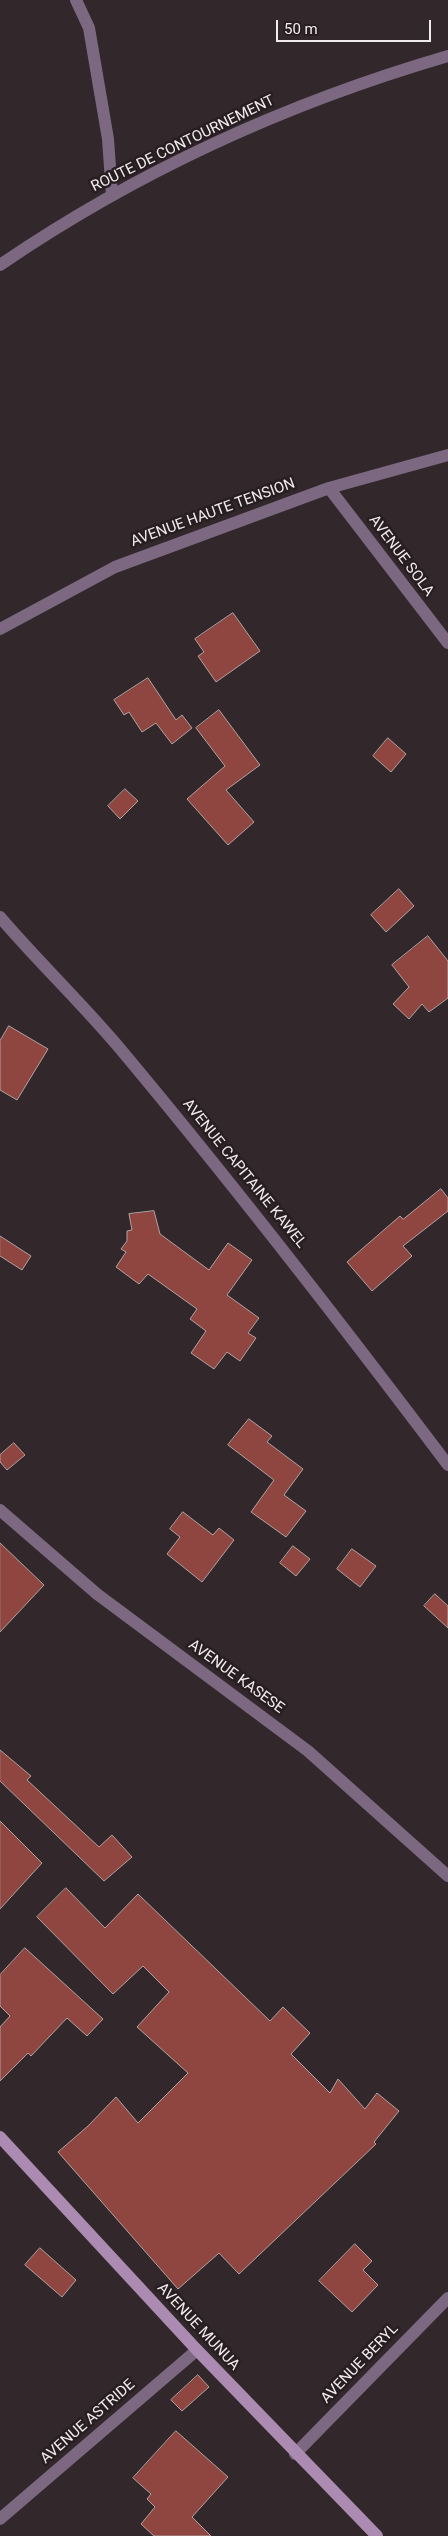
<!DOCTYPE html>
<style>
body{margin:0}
#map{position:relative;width:448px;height:2536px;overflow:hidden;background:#32282c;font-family:Roboto,sans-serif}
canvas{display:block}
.scale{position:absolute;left:276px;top:20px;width:155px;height:22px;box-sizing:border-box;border:2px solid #f2ebed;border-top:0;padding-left:6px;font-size:15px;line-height:18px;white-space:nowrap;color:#f2ebed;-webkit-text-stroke:4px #281e22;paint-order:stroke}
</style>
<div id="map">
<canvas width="448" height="2536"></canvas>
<div class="scale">50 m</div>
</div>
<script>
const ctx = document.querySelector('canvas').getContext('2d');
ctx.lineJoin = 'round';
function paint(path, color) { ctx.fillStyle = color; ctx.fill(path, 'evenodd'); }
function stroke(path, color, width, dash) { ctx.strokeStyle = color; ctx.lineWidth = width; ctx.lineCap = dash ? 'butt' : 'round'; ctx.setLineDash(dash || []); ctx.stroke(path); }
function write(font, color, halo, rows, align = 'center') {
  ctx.font = font + ' Roboto,sans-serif'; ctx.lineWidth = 5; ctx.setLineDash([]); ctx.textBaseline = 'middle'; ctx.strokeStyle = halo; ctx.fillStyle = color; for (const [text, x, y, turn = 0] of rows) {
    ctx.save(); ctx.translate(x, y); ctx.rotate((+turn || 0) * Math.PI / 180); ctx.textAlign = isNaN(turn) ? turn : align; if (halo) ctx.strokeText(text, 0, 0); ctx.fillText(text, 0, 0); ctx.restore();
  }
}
const building = new Path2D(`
 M233,613L260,651L216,682L198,656L204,652L195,639Z
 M148,678L176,720L182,715L192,728L172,744L156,723L142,732L129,712L124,715L114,700Z
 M219,710L260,765L226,790L254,822L228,845L187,799L225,766L196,728Z
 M388,738L406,754L391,772L373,756Z
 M125,789L138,801L120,819L108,806Z
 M399,889L414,906L386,932L371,915Z
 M428,936L448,961V998L429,1012L422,1004L409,1019L393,1004L409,987L392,965Z
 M9,1026L48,1049L17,1100L0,1090V1041Z
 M441,1189L448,1198V1211L403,1246L412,1256L372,1291L347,1262L400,1216L403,1219Z
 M154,1211L160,1234L209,1270L228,1243L252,1260L227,1295L259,1318L248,1333L256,1338L240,1361L227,1352L214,1369L191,1353L206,1331L190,1319L197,1309L148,1274L139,1284L116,1267L126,1252L121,1249L127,1241V1231L132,1230L129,1214Z
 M0,1236L31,1256L22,1270L0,1256Z
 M249,1419L272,1436L267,1442L303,1469L284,1495L306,1511L286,1537L251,1512L274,1480L228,1445Z
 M14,1443L25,1455L7,1470L0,1462V1455Z
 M183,1512L213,1535L219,1528L234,1540L202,1582L167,1554L180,1537L170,1529Z
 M0,1543L44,1585L0,1632Z
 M293,1546L310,1559L296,1576L280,1563Z
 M352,1549L376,1566L360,1587L337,1569Z
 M435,1594L448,1606V1628L424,1606Z
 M0,1750L31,1776L27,1780L99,1847L112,1835L132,1857L104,1881L0,1781Z
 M0,1821L42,1863L0,1909Z
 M66,1888L105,1928L138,1894L270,2021L283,2007L310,2033L291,2054L330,2093L338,2079L365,2109L377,2093L399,2111L374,2142L376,2144L239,2274L219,2253L178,2289L58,2152L88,2126L116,2097L138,2123L188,2073L137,2027L169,1992L143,1966L113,1994L37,1917Z
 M25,1948L103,2019L87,2036L67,2018L31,2056L28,2053L0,2081V2027L10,2016L0,2006V1975Z
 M355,2244L372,2261L363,2270L378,2285L352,2312L319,2281Z
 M40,2248L76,2280L62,2297L25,2265Z
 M198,2375L209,2387L182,2411L171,2400Z
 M176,2431L228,2477L192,2517L211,2536H154L141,2524L155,2507L147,2499L151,2494L133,2478Z`);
paint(building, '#8f4540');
stroke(building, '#b1a3a2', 1);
stroke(new Path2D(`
 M76,0L89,28L108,139L112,195
 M329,488L448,643
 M0,629L115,567L329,488L448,455
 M0,917C41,965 87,1008 127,1057C238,1190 344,1327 448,1465
 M0,1510L97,1594L308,1751L448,1876
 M295,2454L448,2298
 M0,2519L197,2350`), '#7d6881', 12);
stroke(new Path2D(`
 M0,265C136,172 290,102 448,56`), '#7d6881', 12);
stroke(new Path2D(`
 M0,2137L197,2350L377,2536`), '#ac8bb2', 12);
write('15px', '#f2ebed', '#281e22', [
 ["ROUTE DE CONTOURNEMENT",183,144,-26],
 ["AVENUE HAUTE TENSION",213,513,-20],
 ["AVENUE SOLA",401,556,53],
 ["AVENUE CAPITAINE KAWEL",244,1174,51],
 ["AVENUE KASESE",236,1677,36],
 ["AVENUE MUNUA",198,2327,47],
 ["AVENUE BERYL",360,2364,-46],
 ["AVENUE ASTRIDE",88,2422,-41]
]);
</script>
